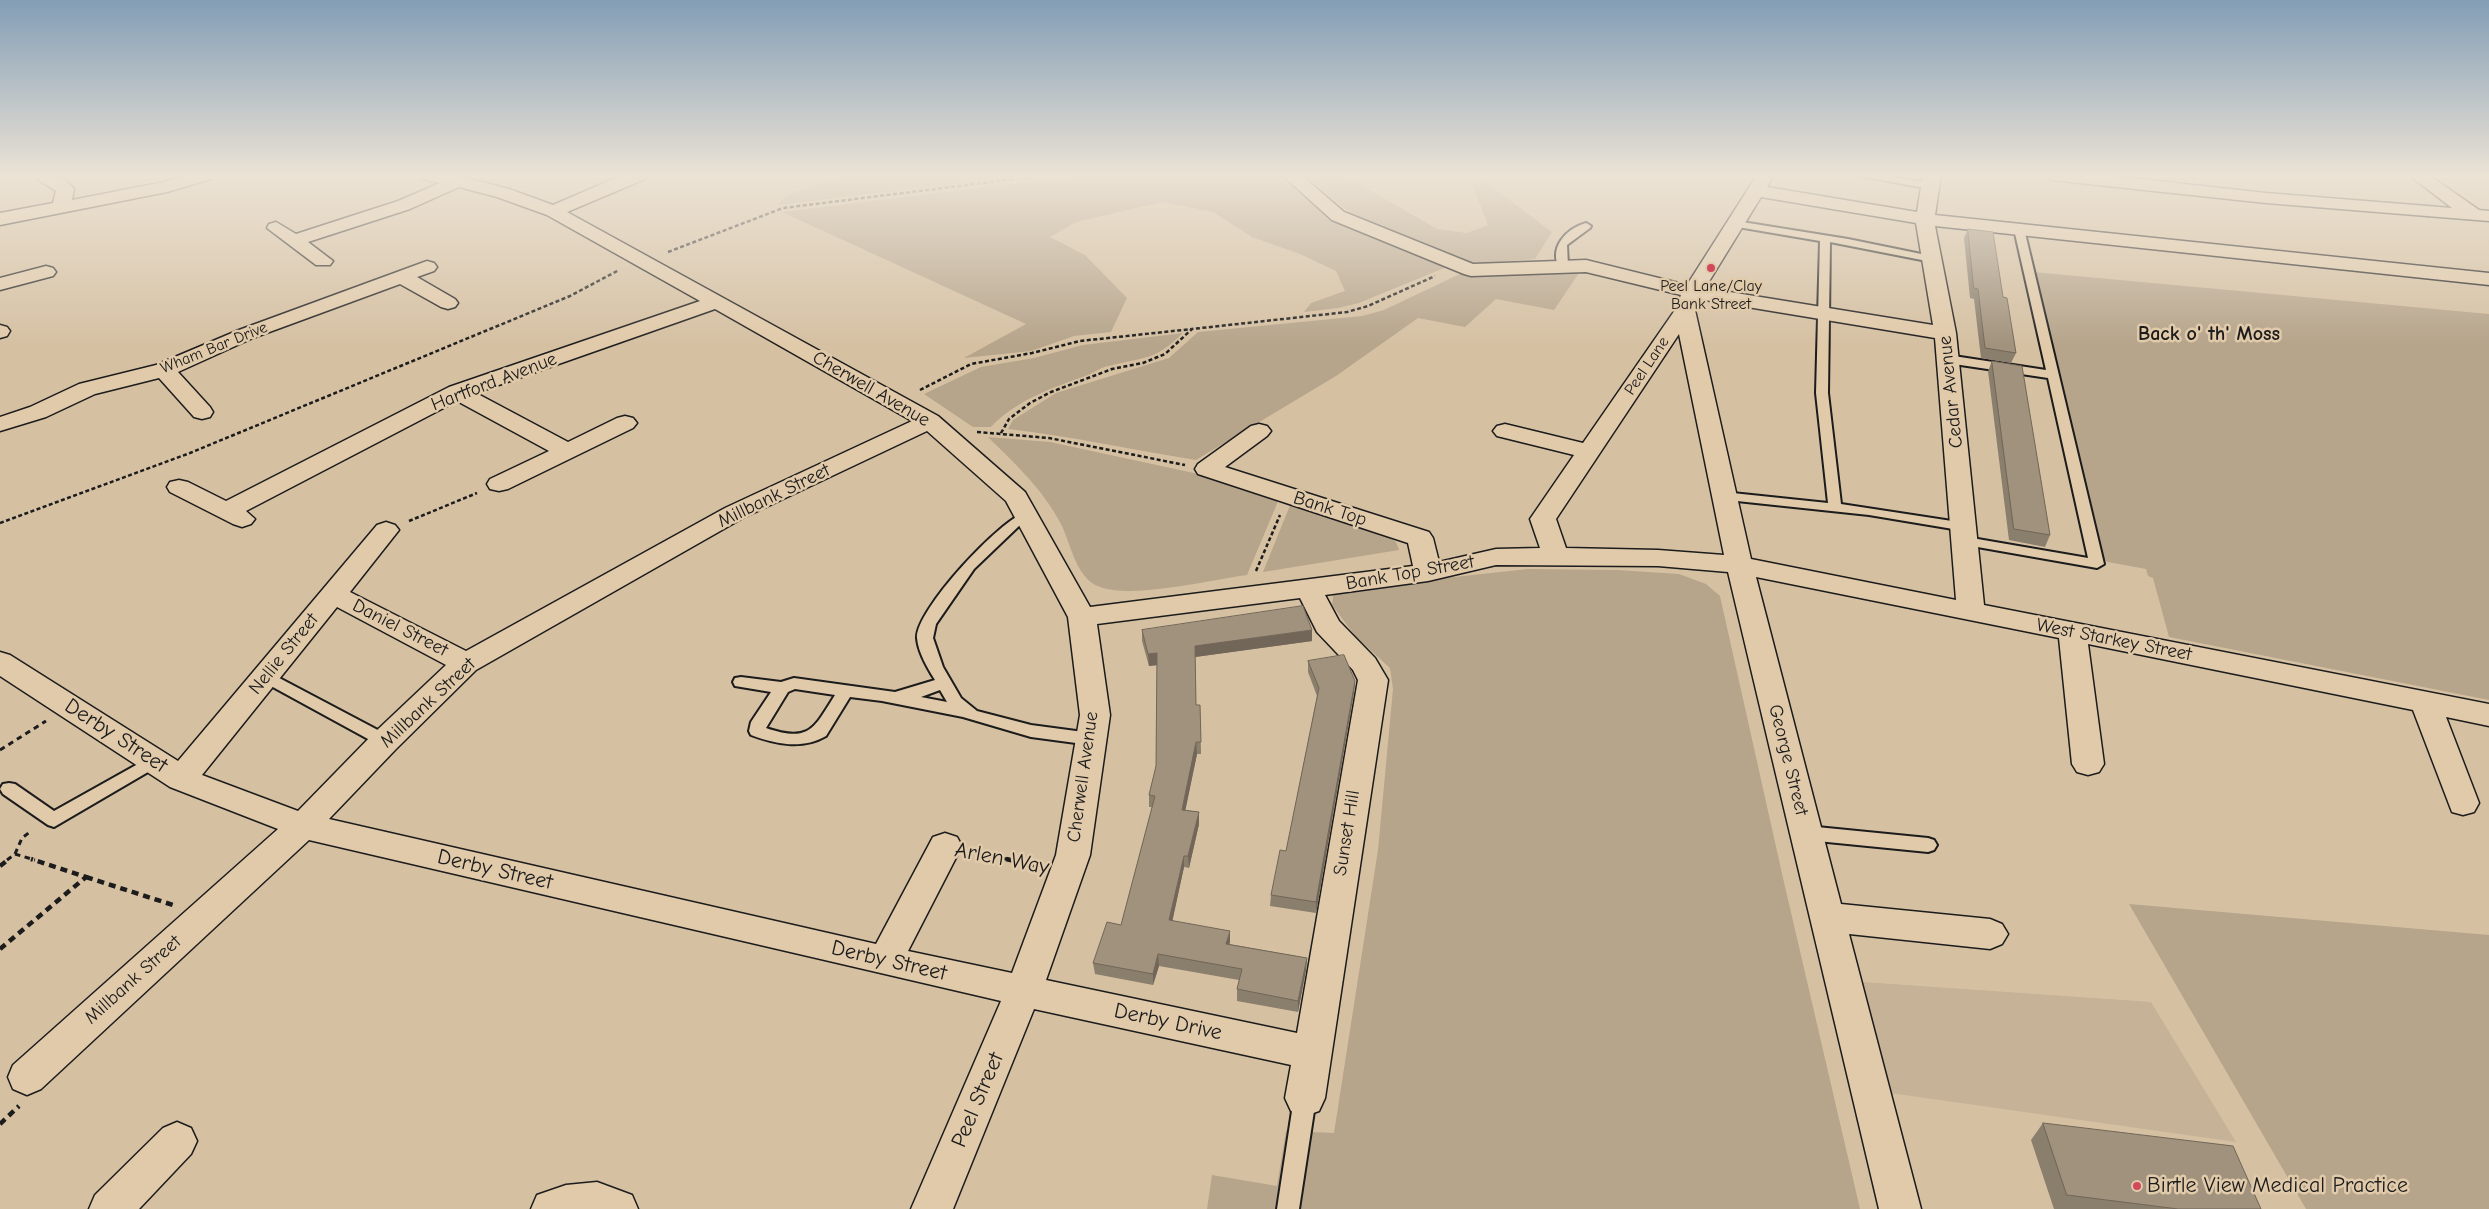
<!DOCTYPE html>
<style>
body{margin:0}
canvas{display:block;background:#d5c0a2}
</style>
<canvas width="2489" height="1209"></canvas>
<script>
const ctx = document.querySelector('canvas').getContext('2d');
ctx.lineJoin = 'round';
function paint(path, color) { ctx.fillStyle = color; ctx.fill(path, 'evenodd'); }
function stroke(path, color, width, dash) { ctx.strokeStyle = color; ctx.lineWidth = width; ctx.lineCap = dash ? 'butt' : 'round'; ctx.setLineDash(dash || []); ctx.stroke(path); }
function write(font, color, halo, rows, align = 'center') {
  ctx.font = font + ' "Comic Neue",sans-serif'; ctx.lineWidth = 5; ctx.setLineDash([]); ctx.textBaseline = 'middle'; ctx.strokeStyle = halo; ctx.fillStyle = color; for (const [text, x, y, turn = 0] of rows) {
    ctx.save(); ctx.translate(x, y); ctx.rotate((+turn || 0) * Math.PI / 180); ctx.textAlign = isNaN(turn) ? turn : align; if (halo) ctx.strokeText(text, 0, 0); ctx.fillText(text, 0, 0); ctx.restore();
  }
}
paint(new Path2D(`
 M1863,982L2151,1002L2236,1142L1890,1093Z`), '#c5b297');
paint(new Path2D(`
 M845,175H1031L777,205L787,195Z
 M1085,175H1278L1331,220L1449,266L1359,303L1338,308L1304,312L1311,303L1345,291L1336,271L1300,254L1252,237L1213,212L1162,202L1076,222L1050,237L1085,255L1127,298L1111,332L1074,336L1031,351L964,358L1026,324L782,212Z
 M1303,175H1344L1437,229L1467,233L1488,225L1472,184L1484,181L1552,232L1535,259L1474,264L1353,215Z
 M1552,270H1581L1554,310L1496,299L1465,327L1418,318L1336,376L1196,460C1133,450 1071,436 1008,429L1013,420L1056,393L1169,358L1198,332L1362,316L1384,310L1464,272L1485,276Z
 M2033,272L2489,314V700L2169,637L2153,578L2148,576L2146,569L2108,562L2098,556Z
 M1183,333C1153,362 1146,356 1109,366C1101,367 1095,372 1088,375C1054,387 1016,400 991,427H973L924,394L981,367L1034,358L1083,345Z
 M988,437L1050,442L1203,475L1279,499L1247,575C1210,580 1136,598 1103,588C1076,581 1072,546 1061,524C1042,488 1016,465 988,437Z
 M1291,503L1382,533L1396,542L1399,550L1263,572Z
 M1528,569L1617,570L1679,574L1706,584L1720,596L1783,878L1860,1209H1207L1212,1175L1277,1186L1286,1131L1334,1133L1378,850L1393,689L1390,668L1356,637L1332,605L1334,590Z
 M2129,904L2489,935V1209H2306Z`), '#b6a48b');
const lane = new Path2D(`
 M1856,175H1881L1930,183L1935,186L1930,189Z
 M1736,221L1848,239L1936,257L1937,259L1932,262L1830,242L1828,393L1841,504L1965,523L1970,524L1972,527L1970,530L1965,531L1869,515L1718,499L1716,496L1723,492L1828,503L1816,393L1820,241L1732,226L1731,224Z
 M1586,223L1591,226L1590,228L1567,245L1568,266L1563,269L1559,268C1549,247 1566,229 1586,223Z
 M2019,226L2024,229L2104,564L2097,568L1966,545L1959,541L1966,537L2088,558L2048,378L1947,363L1941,359L1947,355L2046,370L2014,229Z
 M1027,512L1032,513L1034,516L1020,525L974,569L936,624L933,638L943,667L961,698L977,711L1031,725L1091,733L1097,735L1099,739L1097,743L1091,745L1031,737L963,717L882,701L850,697L826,736C802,750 775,744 751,735L749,731L751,722L771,692L735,686L733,682L735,678L741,677L781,682L794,678L895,692L935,680C928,669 918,652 917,638C915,611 1001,518 1027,512ZM795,689L835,695C814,728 810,743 766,728L788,692ZM940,690L947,702L921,697Z
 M266,671L391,737L393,741L391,745L385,747L379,745L260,680L258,676L260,672Z
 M154,755L160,757L163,761L160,765L54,827L48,825L3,794L0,789L3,784L9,783L15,784L54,811Z
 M1807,826L1928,838L1934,840L1937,845L1934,850L1928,852L1807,840L1801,838L1798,833L1801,828Z
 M1305,1088L1313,1091L1316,1098L1299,1209H1277L1294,1098L1297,1091Z`);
const street = new Path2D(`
 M37,175C51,175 65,176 74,189L72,200L164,182L186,175H213L211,179L167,192L0,225V213L53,203L56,191L39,180Z
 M421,175L459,176L509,189L553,205L623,175H647L645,179L567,212L938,416L1025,492L1090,607L1413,566L1408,543L1198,474L1195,469L1198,464L1251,426L1259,424L1267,426L1271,431L1267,436L1225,467L1429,532L1433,538L1439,562L1496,549L1540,548L1530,519L1574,455L1497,436L1493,431L1497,426L1505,424L1583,443L1675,310L1681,295L1586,272L1471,276L1464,274L1332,220L1282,175H1301L1344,212L1473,264L1586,260L1687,285L1757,175H1773L1767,187L1917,212L1923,175H1941L1935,215L2489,273V285L1935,226L1956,333L1984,605L2489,704V726L2446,717L2479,803L2474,812L2463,815L2452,812L2413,710L2088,644L2104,764L2099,772L2088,775L2077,772L2072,764L2059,638L1756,577L1841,904L1990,919L2002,924L2008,934L2002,944L1990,949L1849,934L1921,1209H1879L1728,572L1658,566L1496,565L1428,581L1325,595L1339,621L1375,658L1388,680L1325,1098L1319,1111L1305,1116L1291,1111L1285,1098L1291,1065L1034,1009L953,1209H911L1001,1001L309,840L41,1089L27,1095L13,1089L8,1077L13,1065L278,829L170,787L0,676V652L10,655L178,761L377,525L386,522L395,525L399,530L350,592L466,651L725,508L912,421L715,309L476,393L568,442L617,418L625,416L633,418L637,423L633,428L508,489L499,491L490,489L487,484L490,479L549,451L457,401L246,511L255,519L251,524L242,527L233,524L170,492L167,487L170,482L179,480L188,482L226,501L449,387L700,301L547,215L497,197L459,187L410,209L308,242L333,261L330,265H316L267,228L269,224L276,222L296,234L398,201L440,183L423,179ZM1761,197L1916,223L1933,325L1705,288ZM1699,299L1935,338L1956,600L1751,559L1695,310ZM1679,334L1724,555L1658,550L1566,548L1556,519ZM927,431L1006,501L1068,617L1080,715L1056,855L1012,973L908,951L962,846L957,837L945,833L933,837L876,944L329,819L396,749L476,670L743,518ZM1300,598L1317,632L1353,670L1358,680L1297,1033L1046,980L1090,855L1110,715L1097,624ZM337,607L446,665L374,733L298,811L202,775Z
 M2043,175H2103L2266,193L2452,208L2409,175H2429L2479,210L2489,211V221L2266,203L2051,180Z
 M427,261L434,263L437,267L434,271L417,277L455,299L458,303L455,307L448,309L441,307L400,284L253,338L178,372L210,407L213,412L210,417L202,419L194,417L159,378L95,394L46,417L0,431V417L30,407L79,384L156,365L239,330Z
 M46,266L53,268L56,272L53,276L0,290V278Z
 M0,325L7,327L10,331L7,336L0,338Z
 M177,1122L191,1128L197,1141L191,1154L139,1209H89L95,1195L163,1128Z
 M597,1182L632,1195L638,1209H531L537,1195L566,1185Z`);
stroke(lane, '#1c1c1c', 4);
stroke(street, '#1c1c1c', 3);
stroke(new Path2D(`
 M668,252L783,208L1047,175
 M920,390L971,364L1032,353L1080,341L1192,329
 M977,432L1049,438L1185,465
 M1001,433L1009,419L1030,403L1051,392L1112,369L1143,363L1165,354L1192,329L1347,312L1368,306L1435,276
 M409,521L477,493
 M0,523L190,453L570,296L619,270
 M1256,571L1280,515`), '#1c1c1c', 2.5, [4, 2.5]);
stroke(new Path2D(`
 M0,750L46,721
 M973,852L1011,860
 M15,854L22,838L31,831
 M7,860L15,854L35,860`), '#1c1c1c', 3, [5.5, 4.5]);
stroke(new Path2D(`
 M1006,859L1037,866
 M0,866L9,859
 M86,877L173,905
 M0,949L86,877L31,859
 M0,1124L19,1106`), '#1c1c1c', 4.5, [7, 5]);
paint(lane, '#e1caaa');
paint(street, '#e1caaa');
paint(new Path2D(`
 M1968,229L2003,297L2016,353L2011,363L1981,358L1974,299L1970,298L1964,238Z
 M1992,361L2050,535L2045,547L2009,540L1988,371Z
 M1142,630L1312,641L1195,657L1196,705H1200L1201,754H1197L1185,810L1199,812V824L1189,868L1184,867L1172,921L1230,942L1229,944L1307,958L1306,970L1298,1012L1237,1001V989L1239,980L1159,966L1153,985L1095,974L1093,963L1121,925L1152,807H1149V795L1156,766L1157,665L1149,666L1142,641Z
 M1308,661L1355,681L1354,692L1316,913L1270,906L1271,895L1286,851L1317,696L1308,672Z
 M2043,1123L2261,1209H2054L2031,1140Z`), '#8a7e6c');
paint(new Path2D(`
 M1312,630V641L1195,657V646Z
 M1157,653L1158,665L1149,666L1148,654Z
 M1355,681L1354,692L1316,913V902Z
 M1196,742L1197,754L1183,822L1182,810Z
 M1199,812V824L1189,868L1188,856Z
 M1184,856V867L1170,932L1169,920Z
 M1230,931V942L1227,955L1226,944Z
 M1158,954L1159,966L1153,985V974Z
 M1307,958L1306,970L1298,1012V1001Z`), '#716658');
const building = new Path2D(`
 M1968,229L1993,232L2003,297L2007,298L2016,353L1985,348L1978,289L1974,288Z
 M1992,361L2022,366L2050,535L2014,529Z
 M1303,606L1312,630L1195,646L1196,705H1200L1201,742H1196L1182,810L1199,812L1188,856H1184L1169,920L1230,931L1226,944L1307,958L1298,1001L1237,989L1242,969L1158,954L1153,974L1093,963L1107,922L1121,925L1155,796L1149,795L1156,766L1157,653L1148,654L1142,630Z
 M1344,655L1355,681L1316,902L1271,895L1280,850L1286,851L1319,688L1308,661Z
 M2043,1123L2233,1146L2261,1209H2178L2067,1195Z`);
paint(building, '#a1927d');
stroke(building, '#716658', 1);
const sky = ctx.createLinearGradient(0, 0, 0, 345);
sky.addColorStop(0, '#839eb6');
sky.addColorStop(0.51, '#ece3d5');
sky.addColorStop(1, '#ece3d500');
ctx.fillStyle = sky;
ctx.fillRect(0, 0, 2489, 345);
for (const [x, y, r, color] of [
 [1711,268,5,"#d1495b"],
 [2137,1186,5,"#d1495b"]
]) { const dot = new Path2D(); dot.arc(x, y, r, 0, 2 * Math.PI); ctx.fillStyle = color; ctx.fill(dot); stroke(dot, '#e1caaa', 2); }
write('16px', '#1c1c1c', '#e1caaa', [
 ["Peel Lane/Clay",1711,286],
 ["Bank Street",1711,304]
]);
write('16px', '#1c1c1c', '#e1caaa', [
 ["Wham Bar Drive",214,348,-22],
 ["Peel Lane",1647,366,-56]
]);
write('19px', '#1c1c1c', '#e1caaa', [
 ["Hartford Avenue",494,382,-21],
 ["Cherwell Avenue",871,389,30],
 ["Cedar Avenue",1951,392,-96],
 ["Millbank Street",774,496,-26],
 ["Bank Top",1330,509,18],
 ["Bank Top Street",1410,573,-10],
 ["Daniel Street",400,628,27],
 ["West Starkey Street",2114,640,11],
 ["Nellie Street",284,654,-51],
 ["Millbank Street",428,703,-43],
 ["George Street",1788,760,76],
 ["Cherwell Avenue",1083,777,-82],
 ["Sunset Hill",1347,833,-81],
 ["Millbank Street",133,980,-42]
]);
write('bold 20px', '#1c1c1c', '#e1caaa', [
 ["Back o' th' Moss",2209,334]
]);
write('22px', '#1c1c1c', '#e1caaa', [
 ["Derby Street",116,736,33],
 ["Arlen Way",1002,859,11],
 ["Derby Street",495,870,13],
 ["Derby Street",889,961,13],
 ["Derby Drive",1168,1022,12],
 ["Peel Street",978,1100,-67]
]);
write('22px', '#1c1c1c', '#e1caaa', [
 ["Birtle View Medical Practice",2147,1186]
], 'left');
</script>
